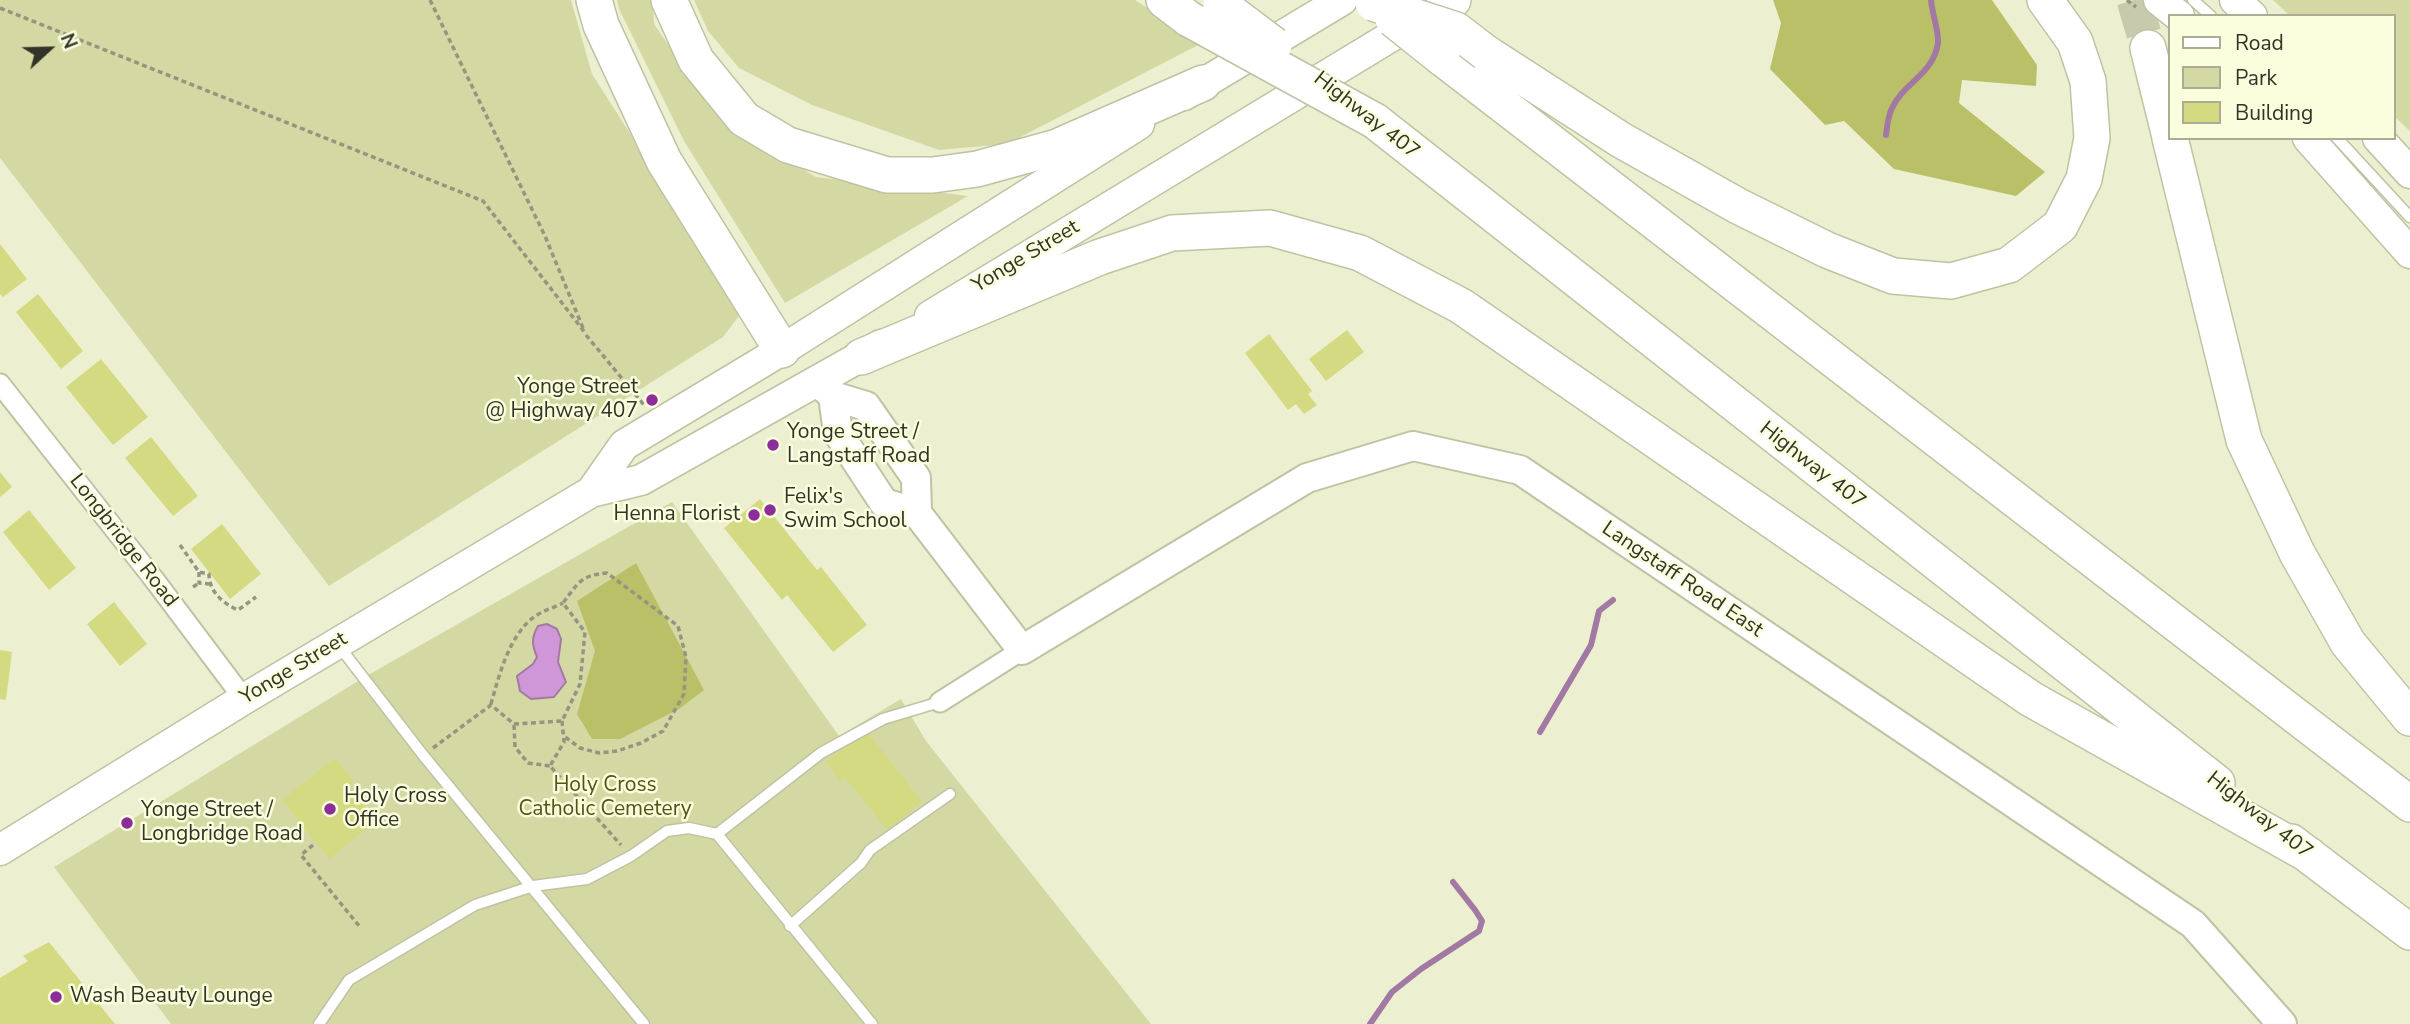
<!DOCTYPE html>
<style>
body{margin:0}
#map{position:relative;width:2410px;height:1024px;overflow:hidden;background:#edf0d0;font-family:"Nunito Sans",sans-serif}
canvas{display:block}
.legend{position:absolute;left:2168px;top:14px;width:228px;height:126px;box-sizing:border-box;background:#fafedd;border:2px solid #aaad94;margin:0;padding:9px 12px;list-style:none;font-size:21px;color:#333427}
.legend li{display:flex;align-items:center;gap:14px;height:35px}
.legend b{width:35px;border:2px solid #aaad94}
.north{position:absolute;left:14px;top:14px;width:70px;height:70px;-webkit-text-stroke:5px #fafedd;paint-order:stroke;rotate:68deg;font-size:19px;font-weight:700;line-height:28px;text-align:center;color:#333427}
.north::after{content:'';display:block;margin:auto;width:24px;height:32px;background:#333427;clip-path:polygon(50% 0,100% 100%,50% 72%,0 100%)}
</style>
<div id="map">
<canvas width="2410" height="1024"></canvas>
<ul class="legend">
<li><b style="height:9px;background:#fff"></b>Road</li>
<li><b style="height:19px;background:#d4d9a4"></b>Park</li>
<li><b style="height:19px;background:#d4da82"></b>Building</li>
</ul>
<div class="north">N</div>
</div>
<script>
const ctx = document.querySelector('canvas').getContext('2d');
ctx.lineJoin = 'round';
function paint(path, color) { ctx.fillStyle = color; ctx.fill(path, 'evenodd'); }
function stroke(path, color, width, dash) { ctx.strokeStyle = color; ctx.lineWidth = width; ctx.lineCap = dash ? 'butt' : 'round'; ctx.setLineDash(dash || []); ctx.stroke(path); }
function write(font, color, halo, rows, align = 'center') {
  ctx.font = font + ' "Nunito Sans",sans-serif'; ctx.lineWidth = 5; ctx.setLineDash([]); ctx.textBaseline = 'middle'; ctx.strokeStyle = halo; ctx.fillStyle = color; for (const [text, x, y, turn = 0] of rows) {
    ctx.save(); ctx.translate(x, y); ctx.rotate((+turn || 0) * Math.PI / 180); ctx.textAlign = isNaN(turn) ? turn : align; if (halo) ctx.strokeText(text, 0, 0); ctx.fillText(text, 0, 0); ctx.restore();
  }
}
paint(new Path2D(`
 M0,0H571L592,74L730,290L739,316L723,337L329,586L0,158Z
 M617,0H653L654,24L720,120L816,177L968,196L785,303L684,141L619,9Z
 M694,0H1135L1202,43L1007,144L939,150L812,105L739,68L708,31Z
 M2273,0H2410V131L2394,116V16H2290Z
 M672,502L839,736L901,699L926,741L1151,1024H171L54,867L368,675Z`), '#d4d9a4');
paint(new Path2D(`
 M1773,0H1992L2037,65L2036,86L1962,80L1959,103L2045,172L2016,196L1894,169L1844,121L1825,125L1770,69L1781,23Z
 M636,563L704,690L679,709L620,739H592L577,714L595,651L577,601Z`), '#bac068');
const water = new Path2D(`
 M547,624L557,629L561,639L558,662L566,682L554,697L531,699L520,691L517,676L533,664L537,657C532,645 531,638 538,626Z`);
paint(water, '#d097d8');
stroke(water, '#a179a3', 2);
stroke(new Path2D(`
 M1886,135C1887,127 1888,116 1892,108C1904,82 1933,75 1938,43C1939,32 1932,13 1931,0
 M1540,732L1591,645L1599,611L1613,600
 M1370,1024L1392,992L1421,969L1479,931L1482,921L1475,910L1453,882`), '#a179a3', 6);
paint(new Path2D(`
 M0,244L27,279L3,297L0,294Z
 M38,294L83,351L61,369L16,312Z
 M1347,330L1364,352L1326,381L1309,359Z
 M1269,334L1312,391L1308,394L1317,405L1304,414L1296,404L1288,410L1245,353Z
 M101,359L148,417L113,445L66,387Z
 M151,437L198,496L173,516L125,458Z
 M0,472L12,487L0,497Z
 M760,499L817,570L821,567L867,625L833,652L787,595L782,600L724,528Z
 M29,510L76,568L49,590L3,532Z
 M222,524L261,574L230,599L191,549Z
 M114,602L147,644L120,666L87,624Z
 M0,650L12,652L6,700L0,699Z
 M866,730L922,802L887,830L845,777L840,781L826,762Z
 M335,758L354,782L342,791L348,798L351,796L357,803L362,799L374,815L369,820L372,824L329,859L282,800Z
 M49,942L115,1024H0V978L28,961L23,956Z`), '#d4da82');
stroke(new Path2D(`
 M2134,0L2148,48`), '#c8caae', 35, [35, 18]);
const lane = new Path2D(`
 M2193,0L2211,16
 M2337,138L2410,217
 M339,646L423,755L644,1024
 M717,834L821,753L883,719L940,702
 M790,926L861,863L870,850L950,794
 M319,1024L349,980L475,905L533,886L587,879L631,856L667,831L689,828L717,834L872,1024`);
const street = new Path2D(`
 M0,384L153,578L244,699
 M940,702L1022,650`);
const secondary = new Path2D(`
 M822,386L833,396L866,406L916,478L917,513
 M833,396L838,433L884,503L917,513L1022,650L1307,478L1413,446L1520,470L2193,924L2282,1024`);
const primary = new Path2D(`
 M2159,0L2179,16
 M2235,0L2252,16
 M1184,95L1342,0
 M2308,138L2410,253
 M2378,138L2410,173
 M930,316L1423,17
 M591,492L624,445L782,350L1139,124
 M0,850L244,699L591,492L641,480L881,345`);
const highway = new Path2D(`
 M594,0L601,25L664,161L782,350
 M669,0L696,60L744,119L788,145L887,175H933L977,169L1057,147L1203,83
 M1164,0L1189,19
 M1444,4L1453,0
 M2148,48L2170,137
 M1486,53L1621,140L1738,206L1827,250L1893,276L1951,281L2009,265L2060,226L2084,179L2092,138L2088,81L2075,42L2045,0
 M1442,58L2410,804
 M1375,121L2217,783
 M2170,138L2244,440L2297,553L2348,643L2410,718
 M861,357L1100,257L1172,233L1270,228L1360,253L1461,306L2031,699L2309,855
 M2291,842L2410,932`);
stroke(lane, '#bfc2a3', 13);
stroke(street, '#bfc2a3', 23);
stroke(secondary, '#bfc2a3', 32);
stroke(primary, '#bfc2a3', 33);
stroke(highway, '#bfc2a3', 38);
stroke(new Path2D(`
 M430,0L545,236L583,328
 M2127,0L2136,7
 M0,8L483,201L586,334
 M586,335L644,405
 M180,545L199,572L209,574C209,591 222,603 238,610L256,597
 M199,572V583L209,584
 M193,587L199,583
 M491,704C499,675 510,632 537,615C545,610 555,607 563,603
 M562,721L564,742L550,766L621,845
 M514,725L515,747L528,763L550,766
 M433,748L491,705L514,724L562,721L580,684L585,632L563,603C578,583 581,575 607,573L678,626L686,657L684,694L663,731L641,743L617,751L599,753L580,748L565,737
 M313,845L301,855L360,927`), '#94967f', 3.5, [5, 3.5]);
stroke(lane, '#fff', 10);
stroke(street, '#fff', 19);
stroke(secondary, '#fff', 28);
stroke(primary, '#fff', 30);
stroke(highway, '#fff', 35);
const highwayBridge = new Path2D(`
 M1373,3L1456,30L1486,53
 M1221,5L1274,45
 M1189,19L1375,121
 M1393,19L1442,58`);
stroke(highwayBridge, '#bfc2a3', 38, []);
stroke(highwayBridge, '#fff', 35);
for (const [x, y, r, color] of [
 [652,400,7,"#8b2e99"],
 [773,445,7,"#8b2e99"],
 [770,510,7,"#8b2e99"],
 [754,515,7,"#8b2e99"],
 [330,809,7,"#8b2e99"],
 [127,823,7,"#8b2e99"],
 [56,997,7,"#8b2e99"]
]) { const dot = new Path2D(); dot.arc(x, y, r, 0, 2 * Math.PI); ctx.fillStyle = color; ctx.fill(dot); stroke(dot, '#fafedd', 2.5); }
write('21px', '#333427', '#fafedd', [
 ["Highway 407",1366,116,38],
 ["Yonge Street",1026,257,-31],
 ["Highway 407",1812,466,38],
 ["Longbridge Road",123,541,52],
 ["Langstaff Road East",1682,580,34],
 ["Yonge Street",294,669,-31],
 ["Highway 407",2259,816,38]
]);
write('21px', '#333427', '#fafedd', [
 ["Yonge Street",638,388,"right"],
 ["@ Highway 407",638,412,"right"],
 ["Yonge Street /",787,433],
 ["Langstaff Road",787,457],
 ["Felix's",784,498],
 ["Swim School",784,522],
 ["Henna Florist",740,515,"right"],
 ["Holy Cross",344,797],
 ["Office",344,821],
 ["Yonge Street /",141,811],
 ["Longbridge Road",141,835],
 ["Wash Beauty Lounge",70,997]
], 'left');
write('21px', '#525514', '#fafedd', [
 ["Holy Cross",605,786],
 ["Catholic Cemetery",605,810]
]);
</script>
